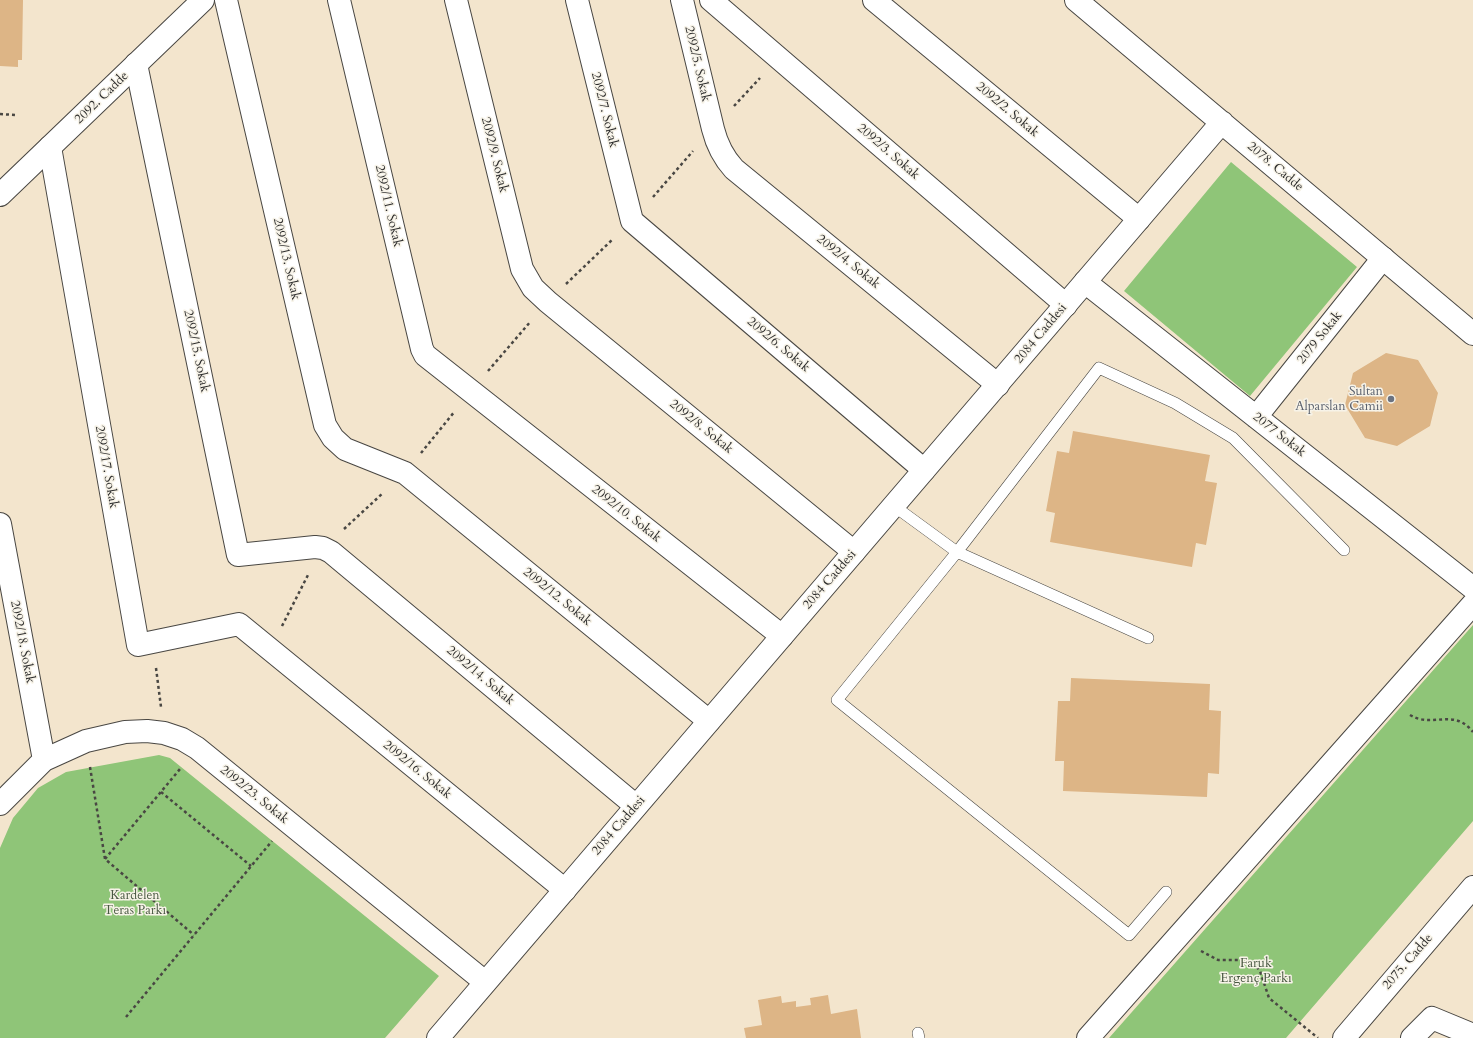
<!DOCTYPE html>
<meta charset="utf-8">
<style>
body{margin:0}
canvas{display:block;background:#f3e5cd}
</style>
<canvas width="1473" height="1038"></canvas>
<script>
const ctx = document.querySelector('canvas').getContext('2d');
ctx.lineJoin = 'round';
function paint(path, color) { ctx.fillStyle = color; ctx.fill(path, 'evenodd'); }
function stroke(path, color, width, dash) { ctx.strokeStyle = color; ctx.lineWidth = width; ctx.lineCap = dash ? 'butt' : 'round'; ctx.setLineDash(dash || []); ctx.stroke(path); }
function write(font, color, halo, rows, align = 'center') {
  ctx.font = font + ' Cardo,serif'; ctx.lineWidth = 3; ctx.setLineDash([]); ctx.textBaseline = 'middle'; ctx.strokeStyle = halo; ctx.fillStyle = color; for (const [text, x, y, turn = 0] of rows) {
    ctx.save(); ctx.translate(x, y); ctx.rotate((+turn || 0) * Math.PI / 180); ctx.textAlign = isNaN(turn) ? turn : align; if (halo) ctx.strokeText(text, 0, 0); ctx.fillText(text, 0, 0); ctx.restore();
  }
}
paint(new Path2D(`
 M1231,162L1357,267L1250,396L1124,291Z
 M1473,625V821L1286,1038H1109Z
 M159,755L170,758L439,976L385,1038H0V848L13,818L38,788L66,772Z`), '#8fc578');
paint(new Path2D(`
 M0,0H23L22,60H18V67L0,66Z
 M1386,353L1418,360L1438,393L1430,426L1397,446L1365,438L1345,405L1353,373Z
 M1073,431L1210,455L1205,481L1217,483L1206,545L1196,543L1192,567L1050,542L1055,513L1046,511L1057,451L1069,453Z
 M1071,678L1210,684L1209,710L1221,711L1219,774L1208,773L1207,797L1063,791L1064,761H1055L1058,701H1070Z
 M828,995L831,1014L857,1009L861,1038H746L744,1028L762,1025L758,1000L781,996L782,1003L796,1001V1007L811,1005L810,998Z`), '#ddb586');
const service = new Path2D(`
 M894,506L957,552L1148,638
 M1166,892L1129,935L837,700L957,552L1099,368L1175,403L1233,438L1344,550
 M918,1033L919,1038`);
const minor = new Path2D(`
 M226,0L325,425L333,438L345,449L405,473L709,721
 M339,0L422,349L425,355L782,636
 M456,0L522,269L533,288L548,302L854,552
 M577,0L632,221L924,470
 M682,0L713,129C717,145 723,157 734,169L998,385
 M711,0L1066,305
 M874,0L1139,219
 M136,64L238,555L315,547L323,548L331,552L636,806
 M50,147L138,645L239,624L565,890
 M1085,282L1473,588
 M1256,417L1383,258
 M0,524L44,760
 M0,804L44,760L86,741L125,732L147,731L164,733L182,739L197,748L485,982
 M1088,1038L1473,604
 M1412,1038L1432,1018L1473,1035`);
const tertiary = new Path2D(`
 M1076,0L1473,334
 M0,195L203,0
 M438,1038L1222,122
 M1344,1038L1473,887`);
stroke(service, '#494743', 12);
stroke(minor, '#494743', 24);
stroke(tertiary, '#494743', 24);
stroke(new Path2D(`
 M734,106L760,78
 M0,114L15,115
 M653,197L693,151
 M566,284L613,239
 M488,371L531,321
 M421,453L455,411
 M344,529L383,493
 M282,626L309,573
 M156,668L161,707
 M1410,715C1433,729 1453,707 1473,732
 M90,767L105,859L194,935
 M161,792L251,866
 M105,859L180,769
 M1201,951L1218,960H1245L1255,965L1260,971L1269,998L1318,1038
 M126,1017L272,841`), '#494743', 2.5, [3, 3]);
stroke(service, '#fff', 11);
stroke(minor, '#fff', 22);
stroke(tertiary, '#fff', 22);
for (const [x, y, r, color] of [
 [1391,399,4,"#6b7280"]
]) { const dot = new Path2D(); dot.arc(x, y, r, 0, 2 * Math.PI); ctx.fillStyle = color; ctx.fill(dot); stroke(dot, '#f7f3e8', 1.5); }
write('13px', '#2b2b2b', '#f7f3e8', [
 ["2092/5. Sokak",697,64,77],
 ["2092. Cadde",102,98,-44],
 ["2092/7. Sokak",604,110,76],
 ["2092/2. Sokak",1007,110,40],
 ["2092/3. Sokak",888,152,41],
 ["2092/9. Sokak",494,155,76],
 ["2078. Cadde",1275,167,40],
 ["2092/11. Sokak",388,206,77],
 ["2092/13. Sokak",286,259,77],
 ["2092/4. Sokak",848,262,39],
 ["2084 Caddesi",1041,334,-50],
 ["2079 Sokak",1320,338,-51],
 ["2092/6. Sokak",778,345,40],
 ["2092/15. Sokak",196,351,78],
 ["2092/8. Sokak",701,427,39],
 ["2077 Sokak",1279,435,38],
 ["2092/17. Sokak",106,467,80],
 ["2092/10. Sokak",626,514,38],
 ["2084 Caddesi",830,580,-49],
 ["2092/12. Sokak",557,597,39],
 ["2092/18. Sokak",22,642,79],
 ["2092/14. Sokak",480,676,40],
 ["2092/16. Sokak",417,770,39],
 ["2092/23. Sokak",254,795,39],
 ["2084 Caddesi",619,826,-49],
 ["2075. Cadde",1408,962,-49]
]);
write('13px', '#5b616d', '#f7f3e8', [
 ["Sultan",1383,392],
 ["Alparslan Camii",1383,407]
], 'right');
write('13px', '#495942', '#f7f3e8', [
 ["Kardelen",135,896],
 ["Teras Parkı",135,911],
 ["Faruk",1256,964],
 ["Ergenç Parkı",1256,979]
]);
</script>
